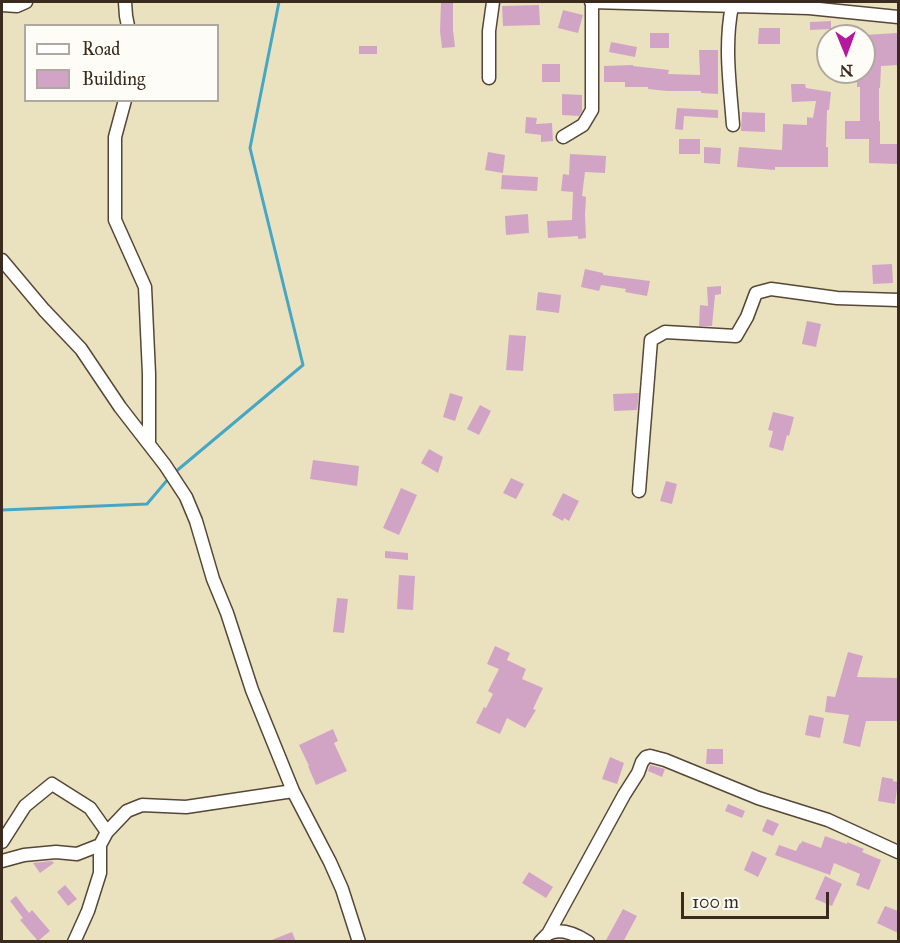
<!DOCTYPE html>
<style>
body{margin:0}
#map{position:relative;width:900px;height:943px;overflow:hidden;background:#eae2be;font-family:"IM FELL Great Primer",serif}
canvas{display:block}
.frame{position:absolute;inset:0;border:3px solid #3b2a1e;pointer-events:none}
.legend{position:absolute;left:24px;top:24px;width:195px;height:78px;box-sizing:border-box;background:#fdfcf7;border:2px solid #afa8a0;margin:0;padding:8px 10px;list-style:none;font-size:18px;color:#3b2a1e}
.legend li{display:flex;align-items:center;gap:12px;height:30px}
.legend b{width:30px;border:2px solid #afa8a0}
.north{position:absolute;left:816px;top:24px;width:60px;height:60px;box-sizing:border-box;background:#fdfcf7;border:2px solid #afa8a0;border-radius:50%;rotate:179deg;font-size:16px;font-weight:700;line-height:24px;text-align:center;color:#3b2a1e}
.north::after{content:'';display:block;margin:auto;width:21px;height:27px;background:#b5179e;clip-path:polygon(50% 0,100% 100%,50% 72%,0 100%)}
.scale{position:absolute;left:681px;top:892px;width:148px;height:27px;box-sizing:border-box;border:3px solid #3b2a1e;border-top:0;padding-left:8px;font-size:18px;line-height:21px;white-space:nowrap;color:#3b2a1e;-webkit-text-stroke:4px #fdfcf7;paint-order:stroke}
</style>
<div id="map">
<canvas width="900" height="943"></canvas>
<div class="frame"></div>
<ul class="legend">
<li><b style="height:8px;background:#fff"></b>Road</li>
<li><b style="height:16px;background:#d1a4c6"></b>Building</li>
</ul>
<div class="north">N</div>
<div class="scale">100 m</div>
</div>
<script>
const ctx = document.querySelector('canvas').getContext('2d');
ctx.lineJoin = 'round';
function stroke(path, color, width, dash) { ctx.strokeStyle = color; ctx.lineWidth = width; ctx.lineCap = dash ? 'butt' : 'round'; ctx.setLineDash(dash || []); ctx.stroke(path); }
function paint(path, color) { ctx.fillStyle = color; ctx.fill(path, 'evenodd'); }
stroke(new Path2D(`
 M174,473L303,365L250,148L279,2
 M2,510L147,504L169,478`), '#45a7c5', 3);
paint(new Path2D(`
 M441,2H453V30L455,47L442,48L440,31Z
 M539,5L540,25L503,26L502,6Z
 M563,10L583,15L578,33L558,28Z
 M831,21V29L810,30V22Z
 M759,28H780V44H758Z
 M650,33H669V48H650Z
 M897,33L898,65L881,66L880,88H879V121H880V144H898V164L869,163V139H845V121H860V87H857V72H864V35Z
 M611,42L637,47L635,57L609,52Z
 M359,46H377V54H359Z
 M699,50H718V94L701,93V91H667L648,89V87H625V82H604V66L633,65V66L669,70L668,74L700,75Z
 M542,64H560V82H542Z
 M791,84H805L806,88L831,92L829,110H827L826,147H828V167H775V170L737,167L739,147L782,150L783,124L807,125V117L813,118L816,101L792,102Z
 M562,94L582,95V111L579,116L562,115Z
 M677,108L718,110V118L684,116L683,130L675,129Z
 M742,112L765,113V132L741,131Z
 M526,117L537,118L536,124L552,123L553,141L541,142V135L525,133Z
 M679,139H700V154H679Z
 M704,147L721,148L720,164L704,163Z
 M488,152L505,155L503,173L485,170Z
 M570,154L606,156L605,173L585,172L582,196L586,197L585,215L586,238L578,239V236L548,238L547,221L572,220L573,192L561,191L563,174L569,175Z
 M502,175L538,177L537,191L501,189Z
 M528,214L529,233L506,235L505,216Z
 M892,264L893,283L873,284L872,265Z
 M585,269L603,273V275L650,281L647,296L625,292L626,289L601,285L599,291L581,287Z
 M721,286V294L715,295L712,326H699L700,305L708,306L707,287Z
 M538,292L561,295L559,313L536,310Z
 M807,321L821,324L816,347L802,344Z
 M509,335L526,336L523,371L506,370Z
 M450,393L463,397L455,421L443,417Z
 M639,393L637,410L614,411L613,394Z
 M480,405L491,411L479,435L467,429Z
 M773,412L794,417L789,436L787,435L783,451L769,447L773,431L768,430Z
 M429,449L443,457L438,473L421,463Z
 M313,460L359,466L357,486L310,479Z
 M511,478L524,484L516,499L503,493Z
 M666,481L677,484L672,504L660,501Z
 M401,488L417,495L399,535L383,528Z
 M563,493L579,501L569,521L564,518L563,521L552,515Z
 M385,551L408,553V560L385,558Z
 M399,575L415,576L413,610L397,609Z
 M337,598L348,599L344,633L333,632Z
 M495,646L510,653L507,660L526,669L522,679L543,688L533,709L536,710L525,728L507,718L500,734L476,723L484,707L486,708L493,694L488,691L499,669L487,664Z
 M848,652L863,656L857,677L898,678V721H866L860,747L843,743L849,715L825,712L827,696L835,697Z
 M809,715L824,718L820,738L805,735Z
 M333,729L338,741L334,743L347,771L316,785L308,766H309L299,745Z
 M707,749H723V764H706Z
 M610,757L624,763L617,784L602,779Z
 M650,765L665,769L662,777L648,771Z
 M882,777L893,779V781L898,782L895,804L878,801Z
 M728,804L745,811L742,818L725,811Z
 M767,819L779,824L773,836L762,831Z
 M825,836L847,844V842L864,849L862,852L881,860L869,890L856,885L860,874L834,863L830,875L775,855L779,845L796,851L800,843L801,844L802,841L821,848Z
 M752,851L767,858L758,877L744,870Z
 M52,861L54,863L40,873L33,863Z
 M529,872L553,887L546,898L522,883Z
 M825,876L842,884L832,906L815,899Z
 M65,885L77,899L68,906L57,892Z
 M16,896L29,913L32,910L50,931L38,941L20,920L23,918L10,901Z
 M885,906L898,911V933L877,923Z
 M623,909L637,916L623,942H605Z
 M292,932L296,942H269V941Z`), '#d1a4c6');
const minor = new Path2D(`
 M125,2L126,16L128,26
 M591,2L809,8L898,17
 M2,5L17,6L26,2
 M732,6C724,46 730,85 733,125
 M489,78V31L493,2
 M125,100L115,137V220L145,287L149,374V443
 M563,137L583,125L592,110V2
 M2,260L44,310L81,349L120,407L165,465L186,497L196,521L213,579L227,613L252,690L293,791L330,862L342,889L359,942
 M639,491L651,340L665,332L736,336L747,317L756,293L771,289L837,298L898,300
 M2,842L25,806L52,784L90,808L107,832
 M2,861L24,855L56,852L77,854L100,845
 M548,934L624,795L638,773L642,762L646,757L650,756L665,760L758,798L828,820L898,852
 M74,942L88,911L100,873V845L107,832L127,811L142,805L186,807L293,791
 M540,942C543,939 545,936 548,934C561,927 577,935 588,942`);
stroke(minor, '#554636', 15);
stroke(minor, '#fff', 12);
</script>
